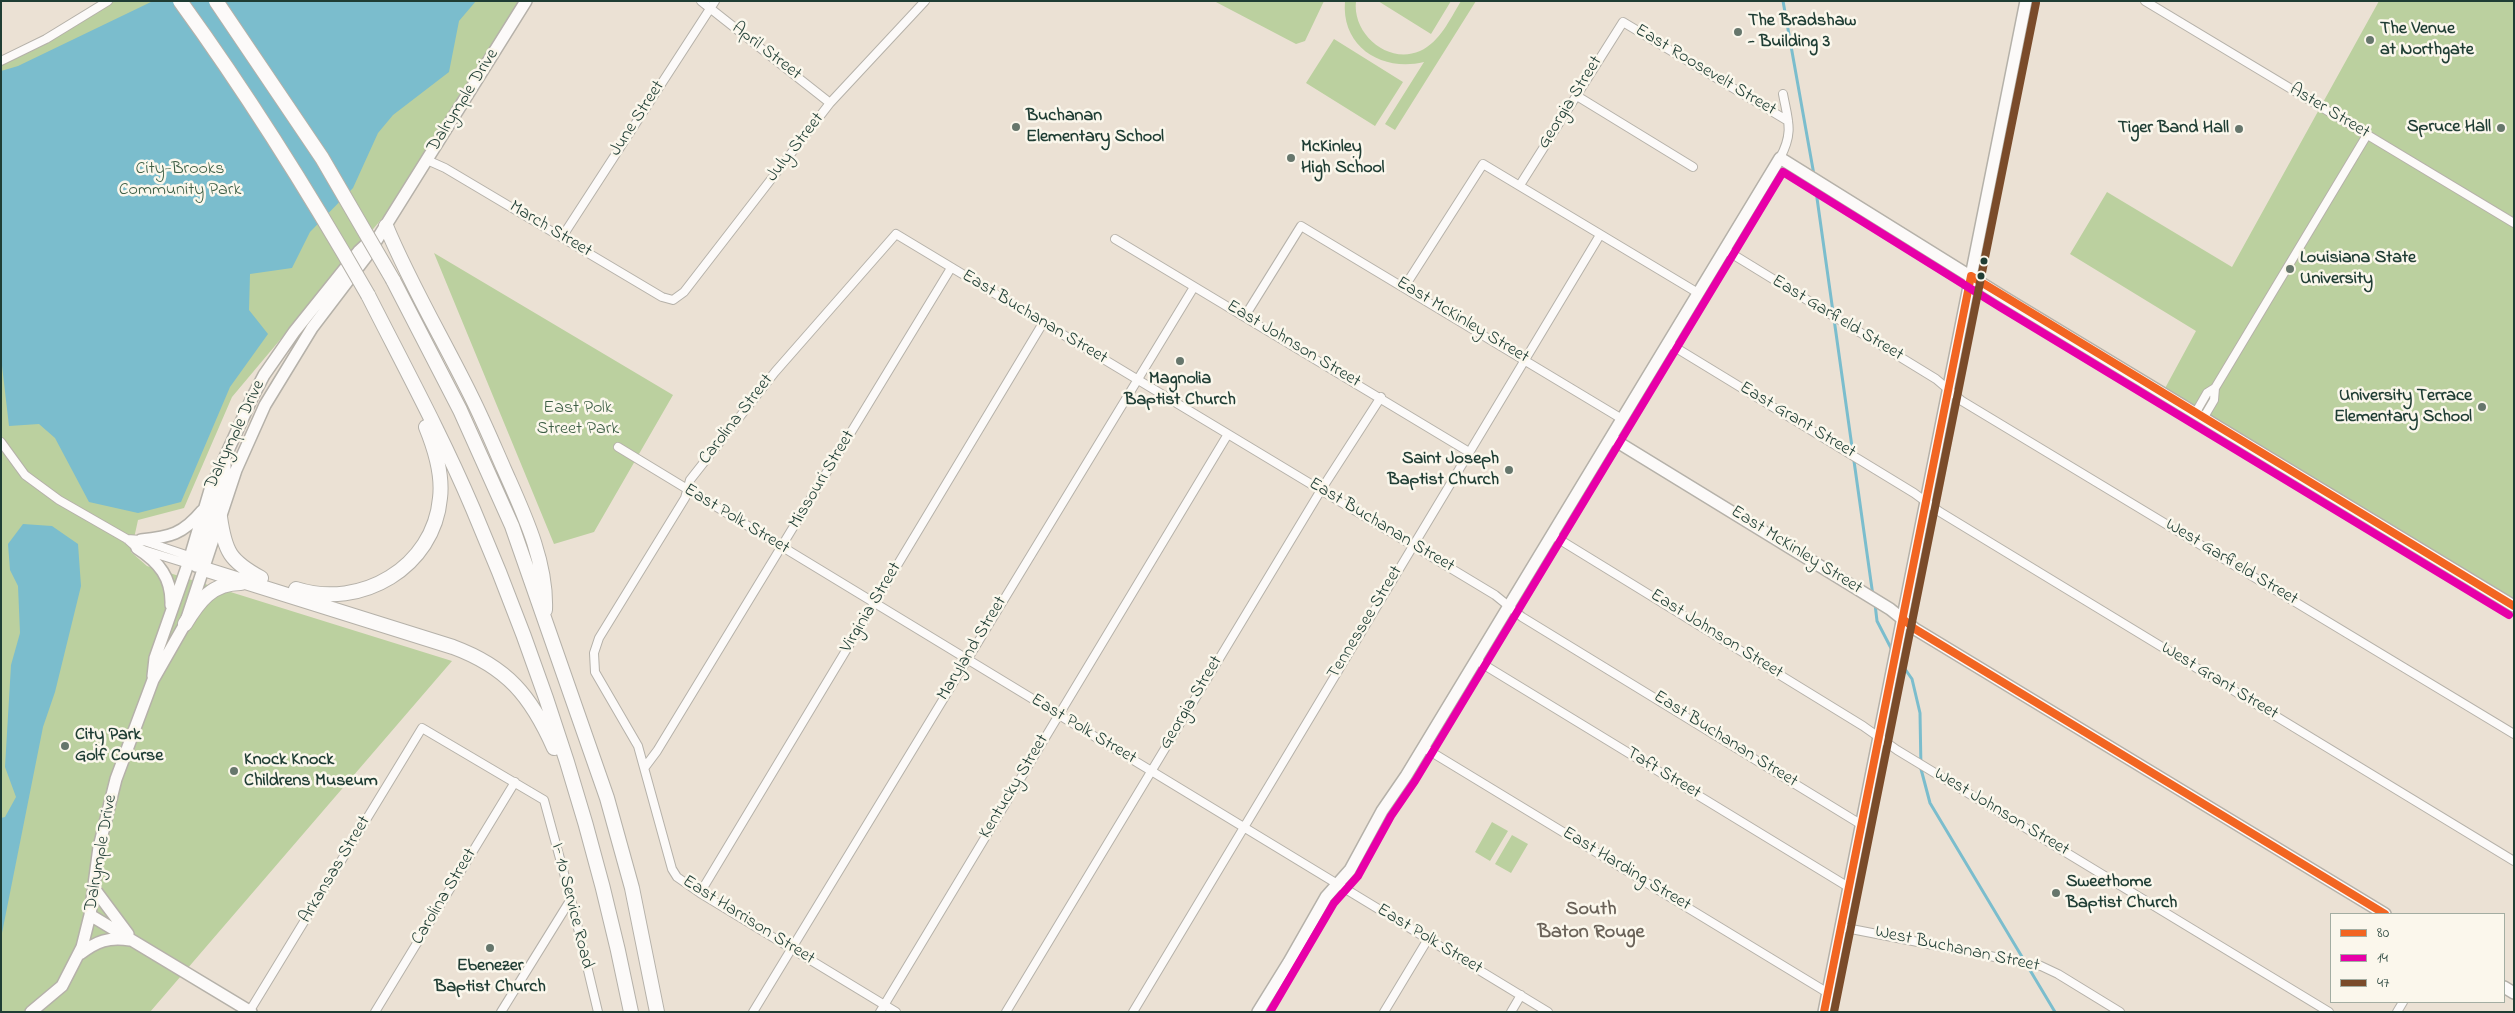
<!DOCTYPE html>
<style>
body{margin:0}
#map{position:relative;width:2515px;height:1013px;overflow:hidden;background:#ebe1d4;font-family:"Indie Flower",sans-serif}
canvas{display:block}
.frame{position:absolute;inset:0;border:2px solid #1f3d34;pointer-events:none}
.legend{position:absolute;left:2330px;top:913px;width:175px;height:90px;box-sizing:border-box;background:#fbf7ec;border:1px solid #a3ada2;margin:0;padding:6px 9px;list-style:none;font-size:15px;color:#1f3d34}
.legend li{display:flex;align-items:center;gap:10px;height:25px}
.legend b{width:25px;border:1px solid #a3ada2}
</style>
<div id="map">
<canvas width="2515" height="1013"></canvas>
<div class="frame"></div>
<ul class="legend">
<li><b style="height:6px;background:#f26522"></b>80</li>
<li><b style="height:6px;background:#e700a8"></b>14</li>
<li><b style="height:6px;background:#7a4b2a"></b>47</li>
</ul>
</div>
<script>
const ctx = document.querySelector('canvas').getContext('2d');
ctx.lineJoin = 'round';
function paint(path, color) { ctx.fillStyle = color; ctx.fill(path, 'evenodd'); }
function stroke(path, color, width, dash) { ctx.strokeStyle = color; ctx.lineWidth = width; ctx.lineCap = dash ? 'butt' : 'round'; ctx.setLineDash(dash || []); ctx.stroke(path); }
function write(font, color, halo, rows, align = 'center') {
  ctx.font = font + ' "Indie Flower",sans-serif'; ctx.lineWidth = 5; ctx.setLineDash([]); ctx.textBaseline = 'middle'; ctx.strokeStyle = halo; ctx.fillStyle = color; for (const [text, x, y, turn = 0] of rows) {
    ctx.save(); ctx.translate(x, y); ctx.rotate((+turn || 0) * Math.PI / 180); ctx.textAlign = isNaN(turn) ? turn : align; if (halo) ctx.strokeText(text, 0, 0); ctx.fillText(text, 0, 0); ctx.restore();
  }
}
paint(new Path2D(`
 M108,1H526L416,178L232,397L184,508L138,520L131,552L147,566L452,661L150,1012H1V59Z
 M1214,1H1324L1305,41L1296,44Z
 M1345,1H1356C1352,34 1388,65 1420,51C1440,42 1450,19 1461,1H1476L1395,130L1385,124L1424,62C1383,72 1341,48 1345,1Z
 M1378,1H1451L1431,34Z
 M2379,1H2514V606L2163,392L2196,331L2070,254L2107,192L2232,267Z
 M1334,39L1403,82L1375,126L1306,83Z
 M434,253L673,395L594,532L554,544Z
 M1492,822L1508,831L1490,861L1475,852Z
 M1512,835L1528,844L1511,873L1495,864Z`), '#bbd09f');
paint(new Path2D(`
 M153,1H476L459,21L449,72L393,115L378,133L353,188L310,232L292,268L250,274L249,310L268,334L230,387L181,502L138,513L89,502L55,438L39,424L9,426L1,357V71L18,66Z
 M23,524L52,526L78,544L81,586L55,692L43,727L1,938V818L5,817L16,797L5,767L11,665L20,633L18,586L10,570L8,544Z`), '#7bbdcd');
stroke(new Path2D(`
 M1783,1L1814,175
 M1815,184L1873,596
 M1875,604L1877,621L1893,652
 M1898,659L1912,679L1920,713L1921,769L1930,803L2055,1012`), '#7bbdcd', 3);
const street = new Path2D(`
 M701,1L830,103
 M2145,1L2514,223
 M1,61L46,39L108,1
 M1577,96L1693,167
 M1780,158C1794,132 1788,121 1783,94
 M427,160L445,168L662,297L673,300L684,292L830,103L925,1
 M1520,185L1623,22L1788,121
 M562,237L715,1
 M1115,239L1469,452
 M1724,249L1936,379L1962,401L2514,734
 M1405,286L1483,164L1698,293
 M1245,316L1301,226L1622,419
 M1668,343L1914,493L1940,512L2514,861
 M2196,412L2207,393L2215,388
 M2204,417L2214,400L2215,388L2367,135
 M1,442L25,475L59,500L127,539L137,548L192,565
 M618,447L1548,1012
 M1552,535L1863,726L1897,750L2329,1012
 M127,539L141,540L195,558
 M1476,660L1850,888
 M1423,747L1828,993
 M645,767L657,751L951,268
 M700,893L1043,323
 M1841,927L2041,966L2058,974L2120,1012
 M249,1012L422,728L544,800L571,899L598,1012
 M375,1012L515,782
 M501,1012L571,899
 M753,1012L1194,287
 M880,1012L1228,434
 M896,1012L700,893L677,877L672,869L638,746L595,672L594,653L599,638L685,498L690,480L775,372L896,234L1495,595L1522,617L1862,825
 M1006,1012L1321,490L1381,397
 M1133,1012L1600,235
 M1384,1012L1428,939
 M1511,1012L1521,995
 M2397,1012L2403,1002`);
const secondary = new Path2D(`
 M1611,438L1890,609L1915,629L2385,914
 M141,540C170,537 183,534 202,511
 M137,548C159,562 172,578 171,605
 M196,566L225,476V460
 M153,676L155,658L188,564L210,490L252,398L264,375L294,332L359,251L372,239
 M93,887L128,934
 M90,915L251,1012
 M80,954C97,941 108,937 130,940
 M2504,987L2514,993
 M31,1012L62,986L82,947L90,915L99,847L116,779L153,680L185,624L236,470L265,405L312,328L366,257L526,1
 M1258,1012L1289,962L1326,897L1350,870L1382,811L1406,776L1780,158L2005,298L2514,606
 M1824,1012L2026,1`);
const highway = new Path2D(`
 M386,226C410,284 443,339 471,396C483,420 493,444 504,469C523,512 547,561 545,610
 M393,280L460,410L512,526L607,798L632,888L657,1012
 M368,295C404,366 442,436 473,509C542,670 597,840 631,1012
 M220,517C225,552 230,561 261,578
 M204,569L453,647C507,667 531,696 554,748
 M296,589C361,610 434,567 440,498C443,474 435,449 426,427
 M185,624C199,601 212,583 241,583`);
stroke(street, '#b5b1a9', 10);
stroke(secondary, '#b5b1a9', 14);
stroke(highway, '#b5b1a9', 16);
stroke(street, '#fcfaf9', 8);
stroke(secondary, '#fcfaf9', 11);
stroke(highway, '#fcfaf9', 14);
const highwayBridge = new Path2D(`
 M180,1C249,96 310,194 368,295
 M216,1L322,158L393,280`);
stroke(highwayBridge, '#b5b1a9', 16, []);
stroke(highwayBridge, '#fcfaf9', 14);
stroke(new Path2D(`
 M1903,619L1915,629L2385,914
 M1824,1012L1971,276L2514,606`), '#f26522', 8);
stroke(new Path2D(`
 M1270,1012L1334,903L1358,876L1391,816L1415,781L1783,172L2000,307L2509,615`), '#e700a8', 8);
stroke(new Path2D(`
 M1834,1012L2036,3`), '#7a4b2a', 8);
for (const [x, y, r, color] of [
 [1738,32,5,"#66766c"],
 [2370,40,5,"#66766c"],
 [1016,127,5,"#66766c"],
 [2501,128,5,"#66766c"],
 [2239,129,5,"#66766c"],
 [1291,158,5,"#66766c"],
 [1984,261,4.5,"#1f3d34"],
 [2290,269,5,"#66766c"],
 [1981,276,4.5,"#1f3d34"],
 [1180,361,5,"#66766c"],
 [2482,407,5,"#66766c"],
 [1509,470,5,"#66766c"],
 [65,746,5,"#66766c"],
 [234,771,5,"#66766c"],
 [2056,893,5,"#66766c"],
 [490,948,5,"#66766c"]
]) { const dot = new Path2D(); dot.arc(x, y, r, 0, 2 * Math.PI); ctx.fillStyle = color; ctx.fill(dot); stroke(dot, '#fbf7ec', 2); }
write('bold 18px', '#1f3d34', '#fbf7ec', [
 ["The Bradshaw",1748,22],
 ["- Building 3",1748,43],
 ["The Venue",2380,30],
 ["at Northgate",2380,51],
 ["Buchanan",1026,117],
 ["Elementary School",1026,138],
 ["Spruce Hall",2491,128,"right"],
 ["Tiger Band Hall",2229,129,"right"],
 ["McKinley",1301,148],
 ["High School",1301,169],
 ["Louisiana State",2300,259],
 ["University",2300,280],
 ["Magnolia",1180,380,"center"],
 ["Baptist Church",1180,401,"center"],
 ["University Terrace",2472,397,"right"],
 ["Elementary School",2472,418,"right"],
 ["Saint Joseph",1499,460,"right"],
 ["Baptist Church",1499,481,"right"],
 ["City Park",75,736],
 ["Golf Course",75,757],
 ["Knock Knock",244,761],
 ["Childrens Museum",244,782],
 ["Sweethome",2066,883],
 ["Baptist Church",2066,904],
 ["Ebenezer",490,967,"center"],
 ["Baptist Church",490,988,"center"]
], 'left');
write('18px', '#1f3d34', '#fbf7ec', [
 ["April Street",766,52,38],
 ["East Roosevelt Street",1705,71,31],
 ["Dalrymple Drive",464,101,-58],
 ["Georgia Street",1571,103,-58],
 ["Aster Street",2329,112,31],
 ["June Street",638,119,-57],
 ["July Street",796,148,-52],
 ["March Street",550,230,31],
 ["East Buchanan Street",1034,318,31],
 ["East Garfield Street",1837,319,31],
 ["East McKinley Street",1462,321,31],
 ["East Johnson Street",1293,345,31],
 ["Carolina Street",737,420,-52],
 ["East Grant Street",1797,421,31],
 ["Dalrymple Drive",236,435,-65],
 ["Missouri Street",823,480,-59],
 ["East Polk Street",736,520,31],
 ["East Buchanan Street",1381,526,31],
 ["East McKinley Street",1796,551,32],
 ["West Garfield Street",2231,563,31],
 ["Virginia Street",872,608,-59],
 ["Tennessee Street",1366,623,-59],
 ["East Johnson Street",1716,635,32],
 ["Maryland Street",973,649,-59],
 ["West Grant Street",2219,682,31],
 ["Georgia Street",1192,703,-59],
 ["East Polk Street",1083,730,31],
 ["East Buchanan Street",1725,740,32],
 ["Taft Street",1663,774,31],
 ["Kentucky Street",1015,787,-59],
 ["West Johnson Street",2001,813,31],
 ["Dalrymple Drive",102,853,-80],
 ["Arkansas Street",336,870,-59],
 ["East Harding Street",1626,870,31],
 ["Carolina Street",445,897,-59],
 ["I- 10 Service Road",571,906,76],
 ["East Harrison Street",748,921,32],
 ["East Polk Street",1429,940,31],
 ["West Buchanan Street",1957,950,12]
]);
write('18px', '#3c5e44', '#fbf7ec', [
 ["City-Brooks",180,170],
 ["Community Park",180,191],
 ["East Polk",578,409],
 ["Street Park",578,430]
]);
write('bold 20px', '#6a6259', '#fbf7ec', [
 ["South",1591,911],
 ["Baton Rouge",1591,934]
]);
</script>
